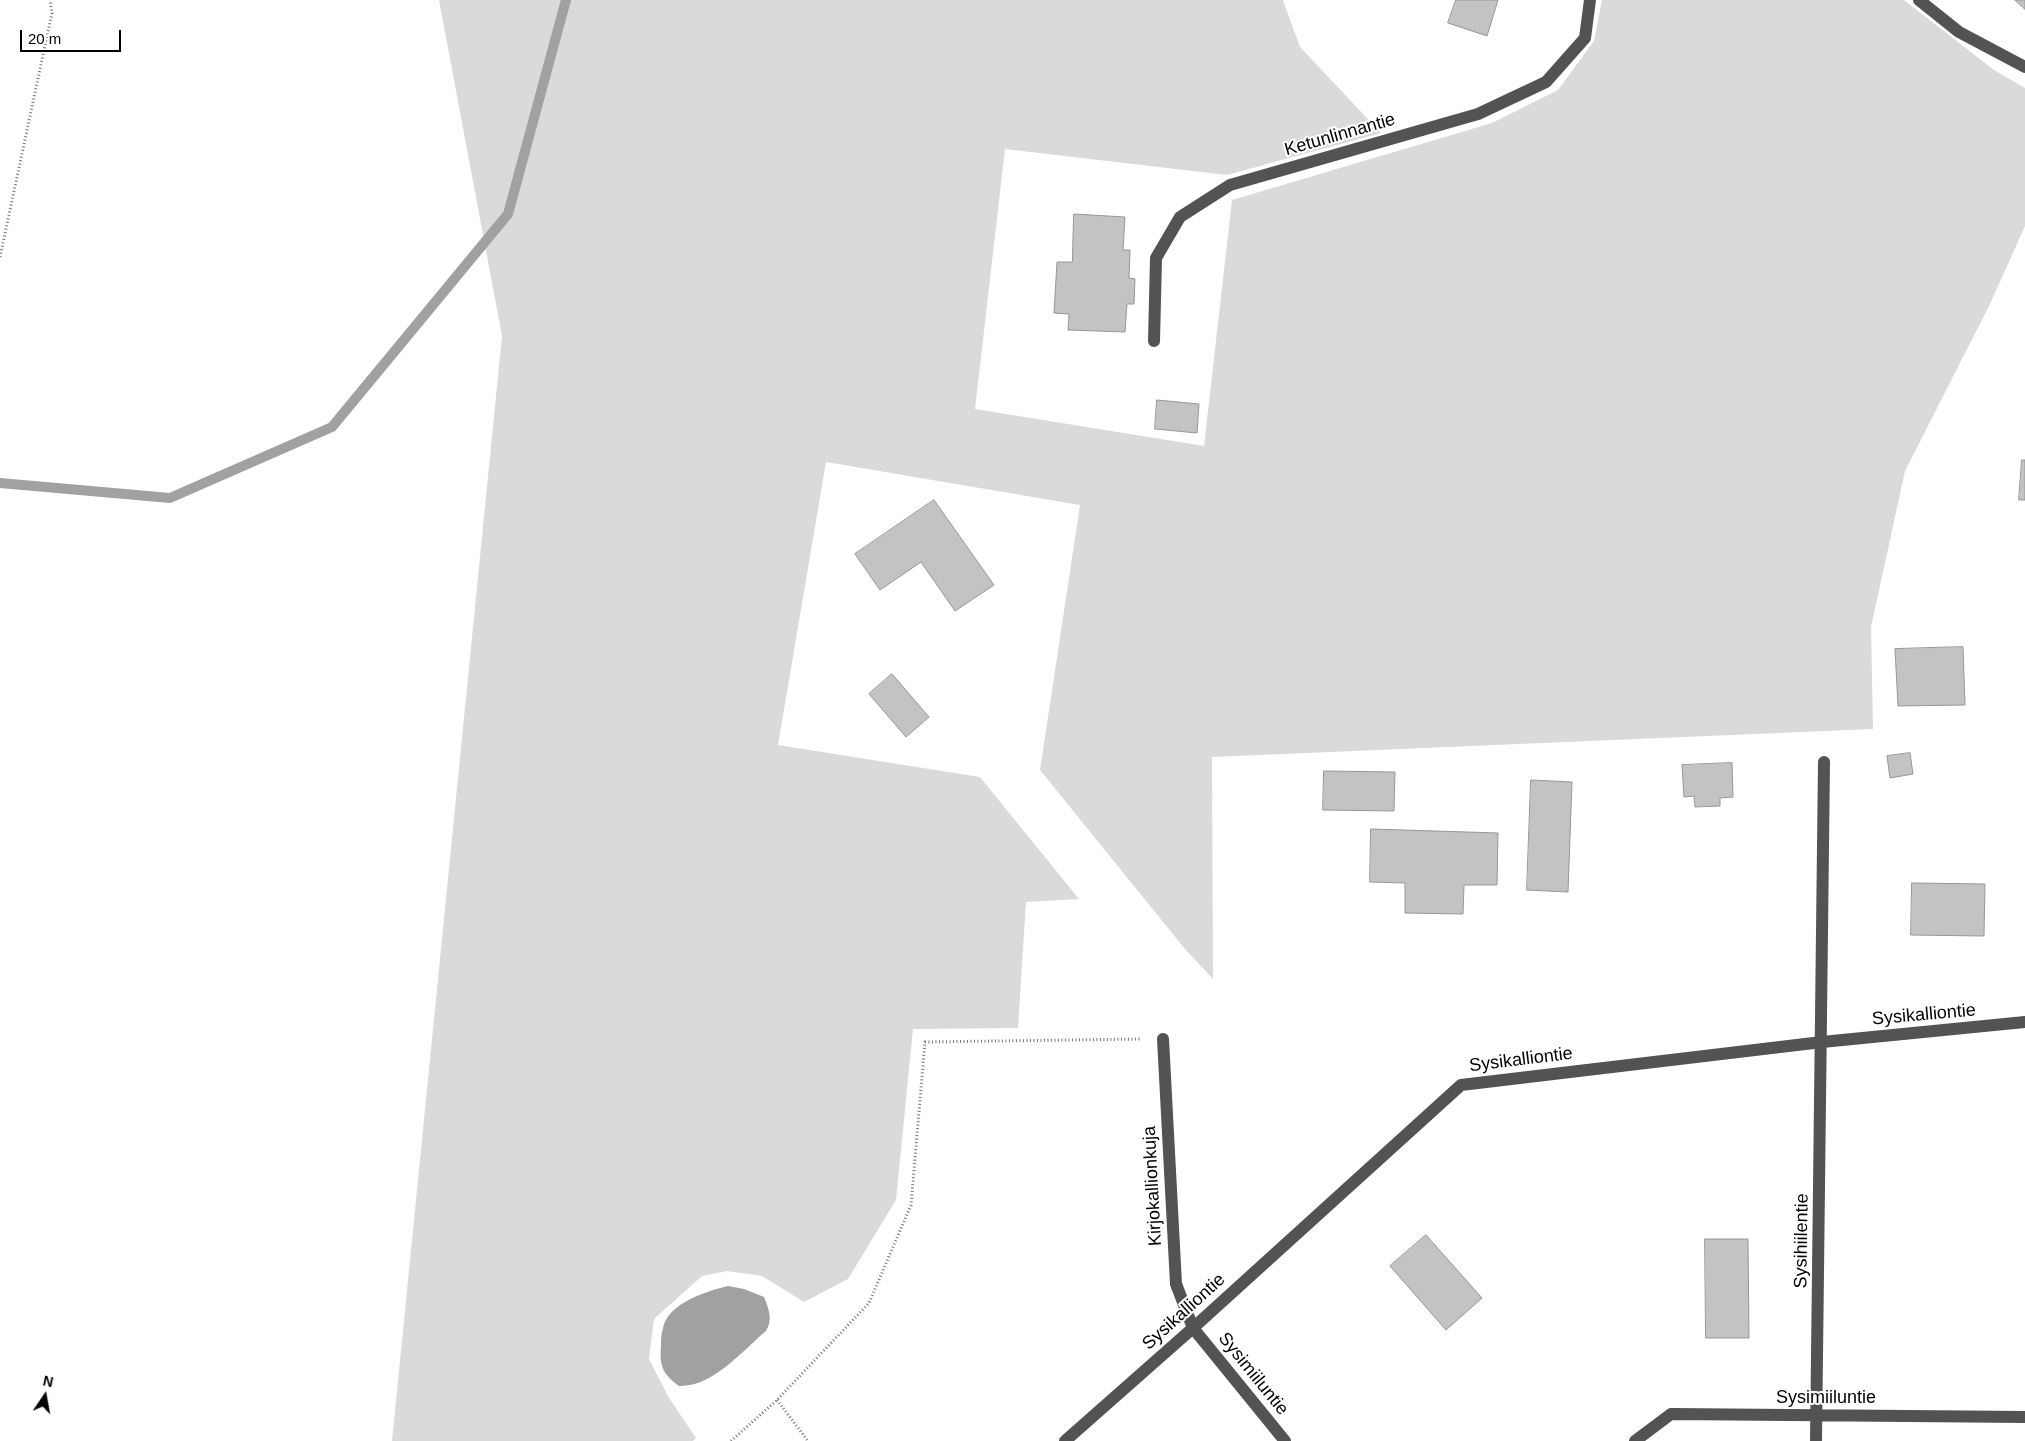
<!DOCTYPE html>
<style>
body{margin:0}
#map{position:relative;width:2025px;height:1441px;overflow:hidden;background:#fff;font-family:Arial,sans-serif}
canvas{display:block}
.north{position:absolute;left:20px;top:1371px;width:50px;height:50px;-webkit-text-stroke:4px #fff;paint-order:stroke;rotate:12deg;font-size:14px;font-weight:700;line-height:20px;text-align:center;color:#000}
.north::after{content:'';display:block;margin:auto;width:18px;height:22px;background:#000;clip-path:polygon(50% 0,100% 100%,50% 72%,0 100%)}
.scale{position:absolute;left:20px;top:30px;width:101px;height:22px;box-sizing:border-box;border:2px solid #000;border-top:0;padding-left:6px;font-size:15px;line-height:18px;white-space:nowrap;color:#000;-webkit-text-stroke:4px #fff;paint-order:stroke}
</style>
<div id="map">
<canvas width="2025" height="1441"></canvas>
<div class="north">N</div>
<div class="scale">20 m</div>
</div>
<script>
const ctx = document.querySelector('canvas').getContext('2d');
ctx.lineJoin = 'round';
function paint(path, color) { ctx.fillStyle = color; ctx.fill(path, 'evenodd'); }
function stroke(path, color, width, dash) { ctx.strokeStyle = color; ctx.lineWidth = width; ctx.lineCap = dash ? 'butt' : 'round'; ctx.setLineDash(dash || []); ctx.stroke(path); }
function write(font, color, halo, rows, align = 'center') {
  ctx.font = font + ' Arial,sans-serif'; ctx.lineWidth = 4; ctx.setLineDash([]); ctx.textBaseline = 'middle'; ctx.strokeStyle = halo; ctx.fillStyle = color; for (const [text, x, y, turn = 0] of rows) {
    ctx.save(); ctx.translate(x, y); ctx.rotate((+turn || 0) * Math.PI / 180); ctx.textAlign = isNaN(turn) ? turn : align; if (halo) ctx.strokeText(text, 0, 0); ctx.fillText(text, 0, 0); ctx.restore();
  }
}
paint(new Path2D(`
 M439,0H1283L1300,47L1381,133L1227,175L1005,149L975,409L1204,446L1232,200L1492,123L1558,90L1594,41L1602,0H1904L1994,70L2025,88V226L1990,304L1905,471L1871,627L1873,729L1212,757L1213,979L1185,949L1040,770L1080,505L826,462L778,745L980,777L1079,899L1026,902L1018,1028L913,1029L896,1200L848,1279L804,1302L762,1276L727,1271L702,1276L654,1319L649,1359L669,1398L696,1438L693,1441H392L502,336Z`), '#dadada');
paint(new Path2D(`
 M728,1286L744,1289L764,1297C769,1309 773,1320 766,1331C742,1351 713,1387 679,1386C664,1375 659,1367 661,1347C661,1341 661,1334 663,1328C668,1303 707,1291 728,1286Z`), '#a1a1a1');
stroke(new Path2D(`
 M0,483L170,498L332,427L508,214L566,0`), '#a1a1a1', 10);
const building = new Path2D(`
 M1456,0H1498L1487,36L1448,23Z
 M2015,0H2025V9Z
 M1074,214L1125,217L1123,250H1130L1129,278L1135,279L1134,304H1127L1125,332L1068,330L1069,314L1054,313L1057,262H1072Z
 M1157,400L1199,404L1197,433L1155,429Z
 M2022,460H2025V500H2019Z
 M934,500L994,585L955,611L921,562L880,590L855,554Z
 M1963,647L1965,705L1898,706L1895,649Z
 M892,674L929,717L906,737L869,694Z
 M1910,753L1913,774L1890,778L1887,756Z
 M1732,763L1733,797L1720,798V806L1695,807L1694,796L1684,797L1682,765Z
 M1324,771L1395,772L1394,811L1323,810Z
 M1531,780L1572,782L1568,892L1527,890Z
 M1371,829L1498,833L1497,885H1464L1463,914L1405,913V883L1370,882Z
 M1912,883L1985,884L1984,936L1911,935Z
 M1426,1235L1482,1298L1446,1330L1390,1266Z
 M1705,1239H1748L1749,1338H1706Z`);
paint(building, '#c3c3c3');
stroke(building, '#979797', 1);
stroke(new Path2D(`
 M0,257L52,13L50,0
 M777,1400L808,1441
 M731,1441L777,1400L869,1303L911,1205L925,1042L1141,1039`), '#757575', 3, [1, 2.5]);
stroke(new Path2D(`
 M1919,0L1959,32L2025,67
 M1154,341L1156,258L1180,217L1230,185L1478,114L1546,82L1585,38L1590,0
 M1163,1039L1176,1284L1193,1328L1285,1441
 M1065,1441L1193,1328L1461,1085L1822,1042L2025,1022
 M1635,1441L1671,1414L2025,1417
 M1816,1441L1824,762`), '#535353', 12);
write('18px', '#000', '#fff', [
 ["Ketunlinnantie",1340,135,-16],
 ["Sysikalliontie",1924,1015,-5],
 ["Sysikalliontie",1521,1060,-7],
 ["Kirjokallionkuja",1153,1186,-93],
 ["Sysihiilentie",1802,1241,-89],
 ["Sysikalliontie",1184,1312,-42],
 ["Sysimiiluntie",1253,1374,51],
 ["Sysimiiluntie",1826,1398]
]);
</script>
